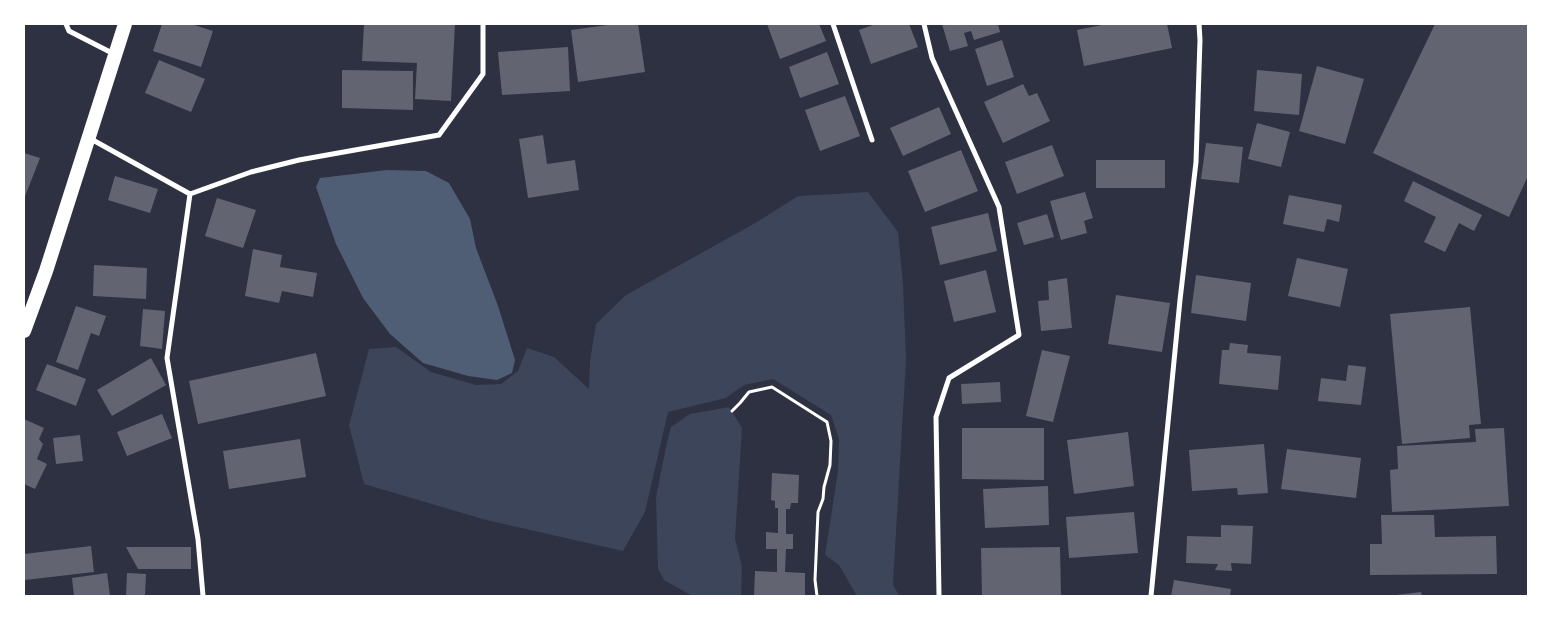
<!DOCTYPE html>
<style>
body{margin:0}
#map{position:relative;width:1552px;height:620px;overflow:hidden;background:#2d3142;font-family:"Fira Sans Condensed",sans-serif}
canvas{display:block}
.frame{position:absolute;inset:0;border:25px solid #fff;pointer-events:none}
</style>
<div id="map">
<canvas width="1552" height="620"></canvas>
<div class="frame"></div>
</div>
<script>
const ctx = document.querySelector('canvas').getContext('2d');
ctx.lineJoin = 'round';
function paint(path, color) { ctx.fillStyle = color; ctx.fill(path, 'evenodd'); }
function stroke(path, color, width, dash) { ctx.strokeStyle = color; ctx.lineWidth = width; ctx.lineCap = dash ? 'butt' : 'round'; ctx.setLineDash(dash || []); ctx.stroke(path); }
paint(new Path2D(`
 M868,192L898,232L903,284L906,360L893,584L899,596H857L839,565L825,555L838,471L839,439L831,415L773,379L744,385L726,398L668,412L645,512L623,551L486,520L364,484L349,425L369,349L396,347L431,372L476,385L501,384L518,371L527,348L554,357L589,389L590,361L596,324L626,295L757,222L798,196Z
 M729,407L742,428L735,539L742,566L741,596H692L664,580L658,569L656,497L667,442L671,427L690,414Z`), '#3c4559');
paint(new Path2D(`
 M387,170L426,171L449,183L470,219L476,248L498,306L515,360L512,373L497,380L468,376L423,363L390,334L363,298L336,244L316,187L320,178Z`), '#4f5d75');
paint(new Path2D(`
 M162,24H191L213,31L201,67L153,51Z
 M364,24H455L451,101L415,99L417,63L362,61Z
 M615,24H638L645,72L578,82L571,30Z
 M767,24H819L826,41L780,59Z
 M876,24H909L918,47L871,64L859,30Z
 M942,24H998L1000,32L974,40L971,31L964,33L968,46L950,51Z
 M1107,24H1167L1172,48L1084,66L1077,30Z
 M1435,24H1528V176L1509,217L1373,153Z
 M1002,40L1014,77L987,86L975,49Z
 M568,47L570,91L502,95L498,52Z
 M827,52L839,84L800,98L789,67Z
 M159,60L205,79L191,112L145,93Z
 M1317,66L1364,79L1345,144L1299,131Z
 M342,70L413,71V110L342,108Z
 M1257,70L1302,74L1299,115L1254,111Z
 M1023,84L1029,96L1037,93L1050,121L1003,143L984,102Z
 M845,96L860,136L820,151L805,110Z
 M939,107L951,134L903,156L890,128Z
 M1257,123L1290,132L1281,167L1248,159Z
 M543,135L547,164L575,160L579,190L528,198L519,139Z
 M1206,143L1243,147L1239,183L1201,179Z
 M1052,145L1064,176L1017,194L1005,162Z
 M961,150L978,191L925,212L908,171Z
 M24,153L40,158L24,199Z
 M1096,160H1165V188H1096Z
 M115,176L158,189L150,213L108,200Z
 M1413,181L1482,215L1474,231L1459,223L1445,252L1424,242L1436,217L1404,201Z
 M1085,192L1093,218L1084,221L1087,233L1061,240L1050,201Z
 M1289,195L1342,205L1339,222L1327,219L1324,232L1283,224Z
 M217,198L256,210L243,248L205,236Z
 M988,213L997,251L940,265L931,227Z
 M1047,214L1054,237L1024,245L1017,223Z
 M253,249L282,255L280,267L317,273L313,297L282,291L279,303L245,296Z
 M1297,258L1348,269L1340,307L1288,296Z
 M94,265L147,268L146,299L93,296Z
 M986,270L996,312L954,322L944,281Z
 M1196,275L1251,283L1246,321L1191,313Z
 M1067,278L1072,328L1041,331L1038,301L1049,300L1048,281Z
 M1116,295L1170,303L1162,352L1108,344Z
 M76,306L106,316L99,336L91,333L78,370L56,362Z
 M1470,307L1481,424L1469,425L1470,438L1402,444L1390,314Z
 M143,309L165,311L162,349L140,346Z
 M1230,343L1248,345L1247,353L1281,356L1278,390L1219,384L1222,350H1229Z
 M1042,350L1070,356L1053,422L1026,416Z
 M316,353L326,396L198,424L189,381Z
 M151,358L166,385L112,416L97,390Z
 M47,364L86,379L76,406L36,390Z
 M1348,365L1366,367L1361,405L1318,401L1321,378L1346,381Z
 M1000,382L1001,402L962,404L961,384Z
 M162,414L172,438L127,456L117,432Z
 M24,419L44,428L39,439L43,444L37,459L47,464L35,489L24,484Z
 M962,428H1044V480L962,479Z
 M1504,428L1509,506L1392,512L1390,470L1398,469L1397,446L1476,442L1475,429Z
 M1128,432L1134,486L1074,494L1067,440Z
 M80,435L83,461L56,464L53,438Z
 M300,439L306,477L229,489L223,451Z
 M1264,444L1268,493L1238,495L1237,488L1192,491L1189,450Z
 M1287,449L1361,458L1356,498L1281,489Z
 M772,473L799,475L798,503H791L790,509H786V534H793V549H786L785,572L805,573V596H754L755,571L777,572V549H766V532L778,533V508H775V501L771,500Z
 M1048,486L1049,525L985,528L983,489Z
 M1134,512L1138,553L1069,558L1066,517Z
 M1381,515H1434L1435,537L1496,536L1497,574L1370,575V544H1382Z
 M1221,525L1253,526L1251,564L1231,563L1232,571L1215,570L1218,564L1186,563L1187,536L1221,537Z
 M91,546L94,572L25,580L24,554Z
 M126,547H191V569H138Z
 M1060,547L1061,596H982L981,548Z
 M107,573L110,596H74L72,578Z
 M127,573L146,574L145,596H126Z
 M1174,580L1231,589L1230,596H1171Z
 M1421,592L1422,596H1396V595Z`), '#626471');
stroke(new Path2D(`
 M732,411L740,403L749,392L772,387L827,422L831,441L830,465L824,487L823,499L818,512L815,580L817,596`), '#fff', 3);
stroke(new Path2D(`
 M66,24L69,31L114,54
 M833,24L872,140
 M924,24L932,58L999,207L1019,335L949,378L936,417L939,596
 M91,139L190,194
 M203,596L198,539L167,358L190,194L251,172L299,160L439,135L483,74V24
 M1151,596L1180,300L1196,162L1200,40L1199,24`), '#fff', 5);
stroke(new Path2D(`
 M24,331L46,271L125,24`), '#fff', 14);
</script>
